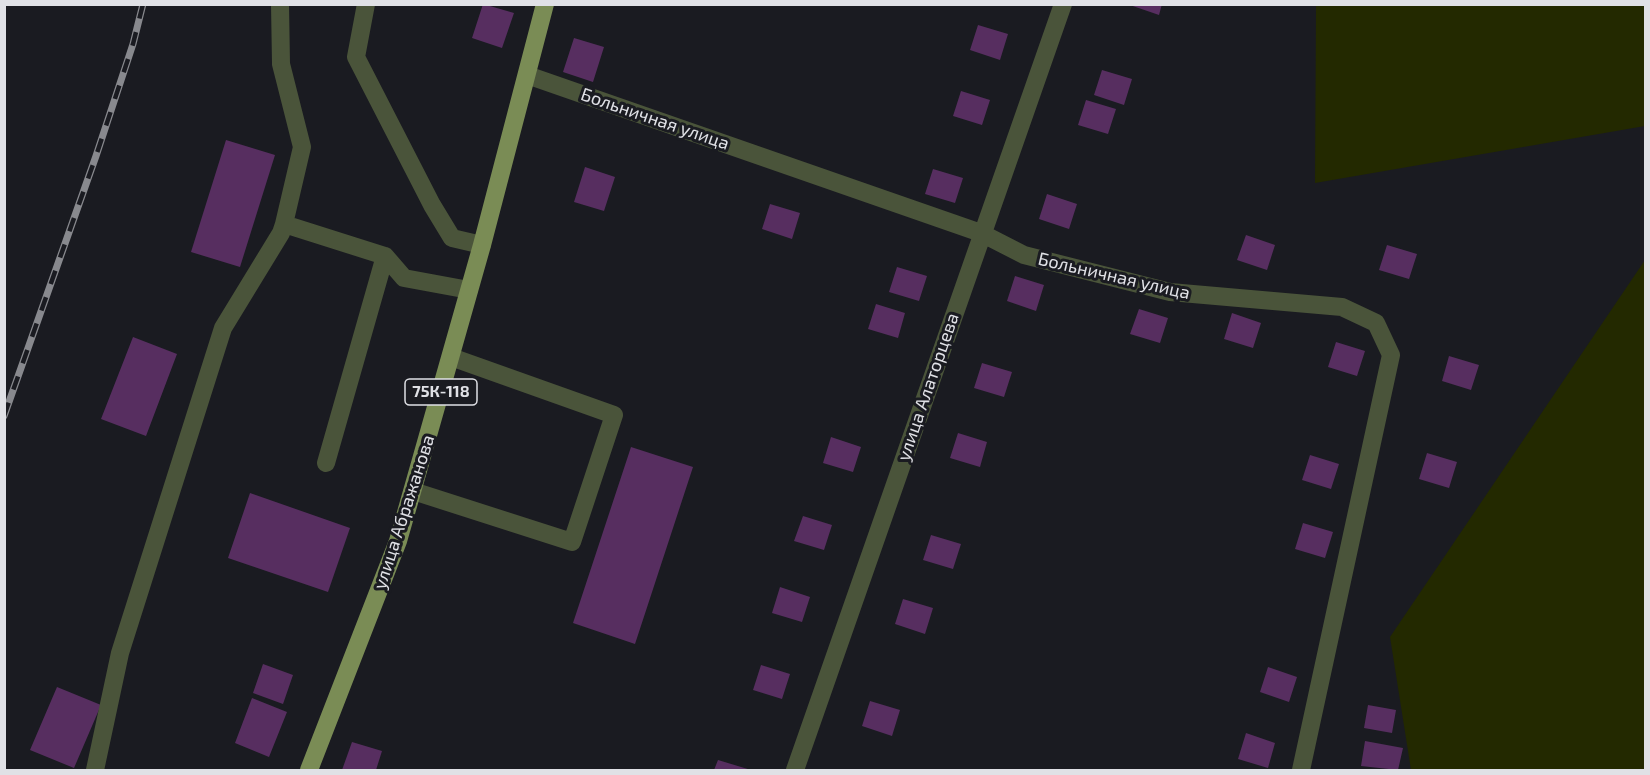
<!DOCTYPE html>
<meta charset="utf-8">
<style>
body{margin:0}
#map{position:relative;width:1650px;height:775px;overflow:hidden;background:#1a1b21;font-family:"Exo 2",sans-serif}
canvas{display:block}
.frame{position:absolute;inset:0;border:6px solid #e0e1e6;pointer-events:none}
</style>
<div id="map">
<canvas width="1650" height="775"></canvas>
<div class="frame"></div>
</div>
<script>
const ctx = document.querySelector('canvas').getContext('2d');
ctx.lineJoin = 'round';
function paint(path, color) { ctx.fillStyle = color; ctx.fill(path, 'evenodd'); }
function stroke(path, color, width, dash) { ctx.strokeStyle = color; ctx.lineWidth = width; ctx.lineCap = dash ? 'butt' : 'round'; ctx.setLineDash(dash || []); ctx.stroke(path); }
function write(font, color, halo, rows, align = 'center') {
  ctx.font = font + ' "Exo 2",sans-serif'; ctx.lineWidth = 6; ctx.setLineDash([]); ctx.textBaseline = 'middle'; ctx.strokeStyle = halo; ctx.fillStyle = color; for (const [text, x, y, turn = 0] of rows) {
    ctx.save(); ctx.translate(x, y); ctx.rotate((+turn || 0) * Math.PI / 180); ctx.textAlign = isNaN(turn) ? turn : align; if (halo) ctx.strokeText(text, 0, 0); ctx.fillText(text, 0, 0); ctx.restore();
  }
}
paint(new Path2D(`
 M1316,5H1645V126L1315,183Z
 M1645,260V770H1411L1390,637Z`), '#232900');
paint(new Path2D(`
 M483,4L514,13L502,48L472,38Z
 M1127,4H1162L1159,15Z
 M978,25L1008,34L1000,60L970,50Z
 M574,38L604,47L593,82L563,72Z
 M1102,70L1132,79L1124,105L1094,95Z
 M961,91L990,100L982,125L953,116Z
 M1086,100L1116,109L1108,134L1078,125Z
 M226,140L275,155L240,267L191,252Z
 M585,167L615,177L604,211L574,202Z
 M933,169L963,178L955,203L925,194Z
 M1047,194L1077,204L1069,229L1039,219Z
 M770,204L800,213L792,239L762,229Z
 M1246,235L1275,245L1267,270L1237,260Z
 M1387,245L1417,254L1409,279L1379,270Z
 M897,267L927,276L919,301L889,292Z
 M1015,276L1044,285L1036,311L1007,301Z
 M876,304L905,313L898,338L868,329Z
 M1139,309L1168,318L1160,343L1130,334Z
 M1232,313L1261,323L1253,348L1224,339Z
 M133,337L177,354L146,436L101,419Z
 M1336,342L1365,351L1357,376L1328,367Z
 M1449,356L1479,365L1471,390L1442,381Z
 M982,363L1012,372L1004,397L974,388Z
 M958,433L987,442L980,467L950,458Z
 M831,437L861,447L853,472L823,463Z
 M631,447L693,467L635,644L573,623Z
 M1427,453L1457,462L1449,488L1419,479Z
 M1310,455L1339,464L1331,489L1302,480Z
 M250,493L350,528L328,592L228,558Z
 M803,516L832,525L824,550L794,541Z
 M1303,523L1333,532L1325,558L1295,549Z
 M931,535L961,544L953,569L923,560Z
 M780,587L810,597L802,622L772,613Z
 M903,599L933,608L925,634L895,624Z
 M263,664L293,675L283,704L253,693Z
 M761,665L790,674L782,699L753,690Z
 M1268,667L1297,677L1289,702L1260,692Z
 M57,687L101,705L74,768L30,750Z
 M252,698L287,712L269,757L235,743Z
 M870,701L900,710L892,736L862,726Z
 M1368,705L1396,710L1392,733L1364,728Z
 M1246,733L1275,743L1268,768L1238,759Z
 M1365,741L1403,748L1398,770L1361,766Z
 M352,742L382,751L376,770H342Z
 M718,760L751,770H714Z`), '#572e60');
stroke(new Path2D(`
 M366,4L356,57L432,205L452,238L482,245
 M527,75L981,233L1024,255L1170,292L1342,307L1376,323L1391,355L1301,770
 M284,224L385,256L404,278L469,290
 M326,463L385,256
 M413,491L572,542L614,415L451,357
 M95,770L120,653L223,328L281,233L284,224L302,147L281,64L280,4
 M795,770L1063,4`), '#4a543a', 18);
stroke(new Path2D(`
 M309,770L398,541L482,245L545,4`), '#7a8c55', 18);
const rail = new Path2D(`
 M4,416L96,156L133,44L143,4`);
stroke(rail, '#88898e', 7);
stroke(rail, '#1a1b21', 4.5, [14]);
for (const [x, y, w] of [
 [441,392,72]
]) { const box = new Path2D(); box.roundRect(x - w / 2, y - 13, w, 26, 4.5); ctx.fillStyle = '#1a1b21'; ctx.fill(box); stroke(box, '#e0e1e6', 1.5); }
write('bold 16px', '#e0e1e6', null, [
 ["75К-118",441,392]
]);
write('18px', '#e0e1e6', '#1a1b21', [
 ["Больничная улица",655,119,19],
 ["Больничная улица",1114,276,13],
 ["улица Алаторцева",928,387,-71],
 ["улица Абражанова",404,512,-72]
]);
</script>
